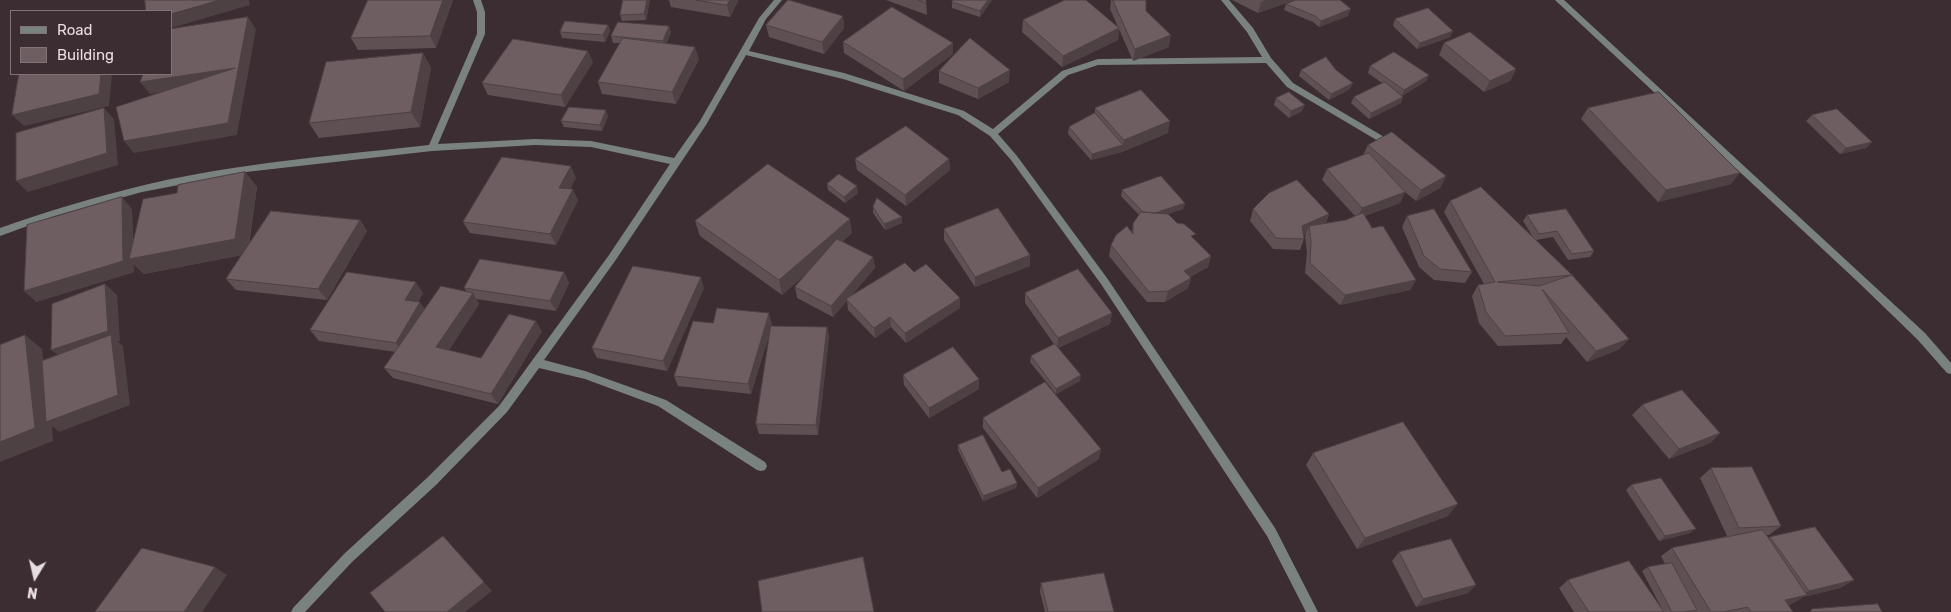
<!DOCTYPE html>
<style>
body{margin:0}
#map{position:relative;width:1951px;height:612px;overflow:hidden;background:#3b2d31;font-family:Rubik,sans-serif}
canvas{display:block}
.legend{position:absolute;left:10px;top:10px;width:162px;height:65px;box-sizing:border-box;background:#3b2d31;border:1px solid #807377;margin:0;padding:6px 9px;list-style:none;font-size:15px;color:#e7dddf}
.legend li{display:flex;align-items:center;gap:10px;height:25px}
.legend b{width:25px;border:1px solid #807377}
.north{position:absolute;left:10px;top:552px;width:50px;height:50px;-webkit-text-stroke:4px #3b2d31;paint-order:stroke;rotate:189deg;font-size:14px;font-weight:700;line-height:20px;text-align:center;color:#e7dddf}
.north::after{content:'';display:block;margin:auto;width:18px;height:22px;background:#e7dddf;clip-path:polygon(50% 0,100% 100%,50% 72%,0 100%)}
</style>
<div id="map">
<canvas width="1951" height="612"></canvas>
<ul class="legend">
<li><b style="height:6px;background:#7a8280"></b>Road</li>
<li><b style="height:14px;background:#6e5d61"></b>Building</li>
</ul>
<div class="north">N</div>
</div>
<script>
const ctx = document.querySelector('canvas').getContext('2d');
ctx.lineJoin = 'round';
function paint(path, color) { ctx.fillStyle = color; ctx.fill(path, 'evenodd'); }
function stroke(path, color, width, dash) { ctx.strokeStyle = color; ctx.lineWidth = width; ctx.lineCap = dash ? 'butt' : 'round'; ctx.setLineDash(dash || []); ctx.stroke(path); }
paint(new Path2D(`
 M473,0H481L485,12V34L438,144L535,139L591,141L674,158L700,121L759,18L774,0H782L766,19L749,51L844,73L964,111L993,129L1062,71L1098,59L1262,57L1247,32L1221,0H1229L1253,28L1271,58L1293,83L1391,141L1392,143L1391,145H1385L1287,87L1266,63L1098,65L1068,75L998,134L1017,156L1107,278L1275,528L1318,612H1306L1267,536L1101,284L1011,160L990,136L958,115L843,79L746,55L706,125L615,261L544,360L585,371L666,400L765,462L767,466L765,470L761,471L757,470L658,406L585,379L539,368L507,412L436,485L352,562L305,612H291L293,608L344,554L428,477L499,406L609,255L670,164L591,147L535,145L432,151L246,172L142,192L55,216L0,236V228C80,200 163,177 247,166C307,157 368,152 429,145L477,34V12Z
 M1555,0H1564L1925,333L1951,363V374L1947,373L1917,339L1857,281Z`), '#7a8280');
paint(new Path2D(`
 M453,0L436,48L358,50L351,38Z
 M650,0L646,20L622,21L620,15Z
 M669,0H738V1L730,17L671,7Z
 M886,0H926L927,15Z
 M953,0H992L980,17L952,8V2Z
 M1111,0H1146V11L1169,47L1133,61L1119,29L1118,40L1062,67L1022,32L1023,20L1118,27L1110,9Z
 M1232,0H1295L1258,13Z
 M1286,4L1348,16L1319,27L1313,22L1284,10Z
 M843,16L844,28L824,54L769,37L766,25Z
 M1395,19L1453,31L1450,37L1417,49L1393,26Z
 M608,25L610,31L605,42L562,38L560,32Z
 M669,26L671,33L666,44L699,59L676,104L602,94L598,82L620,43H613L611,36Z
 M843,42L953,54L904,91L844,53Z
 M1444,43L1516,69L1510,81L1484,92L1439,55Z
 M423,53L431,68L420,127L319,138L309,123Z
 M593,62L565,107L488,95L482,83Z
 M1370,66L1429,75L1426,81L1402,96L1403,97L1401,103L1369,119L1351,103L1354,97L1382,83L1368,73Z
 M1301,70L1350,89L1329,100L1299,76Z
 M939,71L1009,82L978,99L939,83Z
 M1276,98L1302,111L1289,118L1274,105Z
 M1095,108L1168,133L1122,152L1091,160L1068,134L1069,127L1095,113Z
 M1588,108L1731,184L1658,202L1581,119Z
 M1812,115L1872,142L1866,148L1840,154L1806,121Z
 M608,116L602,131L564,127L561,121Z
 M1368,145L1446,176L1440,188L1416,201L1405,192L1400,203L1365,216L1372,228L1416,280L1410,290L1340,305L1305,273L1307,252L1305,237L1306,233L1304,235V239L1300,250L1273,249L1250,221L1253,209L1329,214L1326,223L1346,220L1355,216L1322,180L1327,169L1363,155Z
 M855,159H949L950,170L906,206L857,170Z
 M245,172L257,187L249,245L360,220L367,231L327,300L236,290L226,279L242,255L144,274L133,264L134,272L36,302L132,209L133,243L177,193Z
 M576,178L570,189L578,200L556,245L470,233L463,222Z
 M827,184L858,193L845,203L828,190Z
 M1122,190L1185,203L1183,209L1168,214L1211,256L1208,267L1190,277L1191,278L1188,288L1165,302H1147L1109,256L1111,245L1132,233L1133,224L1139,215L1121,196Z
 M1450,201L1533,237L1523,221L1527,215L1594,251L1590,257L1568,260L1553,237L1536,240L1572,275L1620,349L1587,362L1566,337L1561,344L1498,346L1479,323L1472,296L1478,285L1484,284L1444,212Z
 M873,207L902,223L885,230L873,213Z
 M1407,216L1472,272L1465,283L1434,280L1419,267L1402,227Z
 M695,221L852,233L842,242L873,257L875,268L851,296L914,272L960,308L906,343L891,327L875,338L848,310L847,301L833,317L797,298L795,287L808,272L782,295L700,236Z
 M944,229L1030,266L975,287L944,240Z
 M564,272L569,283L556,311L476,299L479,304L449,350L481,358L542,331L498,404L393,378L384,368L396,352L319,341L310,330L423,293L418,302L425,309L467,292L464,288Z
 M704,288L667,371L597,358L592,348Z
 M1025,293L1112,313L1110,324L1058,348L1080,381L1056,394L1030,362L1031,356L1054,344L1025,303Z
 M713,323L772,324L771,326L827,327L829,337L818,435L759,434L756,424L770,332L751,394L678,386L674,376Z
 M903,375L979,389L929,418L904,385Z
 M1642,405L1720,433L1710,443L1669,459L1632,415Z
 M983,418L1099,459L1037,498L983,428Z
 M958,445L1017,483L1016,488L983,501L958,450Z
 M1313,453L1448,516L1357,549L1306,465Z
 M1711,468L1781,526L1769,535H1766L1768,538L1770,537L1854,580L1840,588L1803,597L1793,603L1788,605L1793,612H1574L1559,588L1568,580L1661,607L1642,571L1648,567L1665,564L1661,556L1672,548L1727,536L1700,478Z
 M1631,485L1690,533L1659,541L1626,490Z
 M1399,552L1468,593L1416,607L1392,561Z
 M1041,583L1114,612H1045L1040,592Z`), '#5f5053');
paint(new Path2D(`
 M220,0H249L250,5L171,28V14Z
 M443,0H453L436,48L430,36Z
 M647,0H650L646,20L644,14Z
 M730,0H738V1L730,17L727,5Z
 M988,0H992L980,17V11Z
 M1265,0H1295L1258,13L1261,2Z
 M1351,9L1348,16L1319,27L1321,21Z
 M843,16L844,28L824,54L822,42Z
 M248,17L256,29L237,135L134,153L124,141L236,80L150,94L140,82Z
 M608,25L610,31L605,42L603,35Z
 M669,26L671,33L665,47L663,41Z
 M1119,28L1118,40L1062,67L1063,56Z
 M1453,31L1450,37L1417,49L1420,43Z
 M1171,35L1169,47L1133,61L1135,49Z
 M953,43V54L904,91L903,79Z
 M695,47L699,59L676,104L672,92Z
 M588,51L593,62L565,107L561,95Z
 M423,53L431,68L420,127L411,112Z
 M1516,69L1510,81L1484,92L1490,81Z
 M1010,70L1009,82L978,99V88Z
 M101,74H112L109,106L24,126L12,115Z
 M1429,75L1426,81L1401,97L1404,90Z
 M1353,83L1350,89L1329,100L1331,94Z
 M1403,97L1401,103L1369,119L1371,113Z
 M1305,105L1302,111L1289,118L1291,111Z
 M104,108L114,119L118,165L28,192L16,181Z
 M606,110L608,116L602,131L600,125Z
 M1170,121L1168,133L1122,152L1091,160L1092,154L1123,145L1124,140Z
 M1872,142L1866,148L1840,154L1846,148Z
 M949,159L950,170L906,206L905,195Z
 M571,166L576,178L564,199L559,188Z
 M245,172L257,187L247,254L144,274L133,264L134,272L36,302L24,291L122,197L132,209L133,259Z
 M1740,173L1731,184L1658,202L1666,190Z
 M1446,176L1440,188L1416,201L1421,190Z
 M857,186L858,193L845,203L844,197Z
 M573,189L578,200L556,245L550,234Z
 M1405,192L1400,203L1357,219L1362,208Z
 M1185,203L1183,209L1145,222L1146,216Z
 M1329,214L1325,225L1309,226L1306,233L1298,237L1302,226Z
 M902,217V223L885,230L884,224Z
 M850,219L852,233L782,295L779,280Z
 M360,220L367,231L327,300L318,289Z
 M1030,255V266L975,287V277Z
 M1211,256L1208,267L1181,282L1184,271Z
 M873,257L875,268L848,300L846,299L847,301L833,317L831,306Z
 M564,272L569,283L556,311L550,301Z
 M701,277L704,288L667,371L663,361Z
 M1191,278L1188,288L1165,302L1168,291Z
 M1416,280L1410,290L1340,305L1345,295Z
 M416,282L423,293L413,311L405,300Z
 M105,284L117,295L120,341L118,342L123,346L130,405L59,432L52,426L53,441L0,462V442L25,335L42,349L51,420L64,360L51,350Z
 M473,293L479,304L444,358L436,347Z
 M960,298V308L906,343L905,333Z
 M420,302L427,313L404,353L396,343Z
 M769,313L772,324L751,394L748,384Z
 M1112,313L1110,324L1057,348L1058,338Z
 M890,317L891,327L875,338L874,328Z
 M536,321L542,331L498,404L491,394Z
 M827,327L829,337L818,435L816,425Z
 M1629,339L1620,349L1587,362L1596,351Z
 M1081,375L1080,381L1056,394V389Z
 M979,379V389L929,418V408Z
 M1720,433L1710,443L1669,459L1679,449Z
 M1101,449L1099,459L1037,498L1038,488Z
 M1017,483L1016,488L983,501V496Z
 M1458,504L1448,516L1357,549L1365,538Z
 M1696,529L1690,533L1659,541L1665,536Z
 M443,536L492,591L465,612H447Z
 M215,567L227,575L202,612H184Z
 M1854,580L1840,588L1803,597L1793,603L1772,608L1785,600L1799,597L1809,591Z
 M1476,585L1468,593L1416,607L1423,599Z`), '#4d4144');
const building = new Path2D(`
 M145,0H220L171,14V11H146Z
 M368,0H443L430,36L351,38Z
 M623,0H647L644,14L620,15Z
 M696,0H730L727,5Z
 M788,0H789L843,16L822,42L766,25Z
 M918,0H926V3Z
 M953,0H988L980,11L952,2Z
 M1065,0H1086L1119,28L1063,56L1023,20Z
 M1113,0H1146V11L1171,35L1135,49Z
 M1296,0H1340L1351,9L1321,21L1315,16L1286,4Z
 M892,7L953,43L903,79L843,42Z
 M1428,8L1453,31L1420,43L1395,19Z
 M248,17L228,123L124,141L116,107L235,68L140,82L143,74H171V29Z
 M565,21L608,25L603,35L560,32Z
 M618,22L669,26L663,41L611,36Z
 M1470,32L1516,69L1490,81L1444,43Z
 M623,38L695,47L672,92L598,82Z
 M970,38L1010,70L978,88L939,71Z
 M513,39L588,51L561,95L482,83Z
 M1394,52L1429,75L1404,90L1370,66Z
 M423,53L411,112L309,123L326,62Z
 M1326,57L1336,70L1353,83L1331,94L1301,70Z
 M19,74H101L99,94L12,115Z
 M1385,82L1403,97L1371,113L1354,97Z
 M1141,90L1170,121L1124,140L1095,108Z
 M1289,92L1305,105L1291,111L1276,98Z
 M1659,92L1740,173L1666,190L1588,108Z
 M569,107L606,110L600,125L561,121Z
 M104,108L107,153L16,181V133Z
 M1837,109L1872,142L1846,148L1812,115Z
 M1095,113L1123,145L1092,154L1069,127Z
 M906,126L949,159L905,195L855,159Z
 M1392,132L1446,176L1421,190L1368,145Z
 M1369,153L1405,192L1362,208L1327,169Z
 M502,157L571,166L559,188L573,189L550,234L463,222Z
 M768,164L850,219L779,280L695,221Z
 M245,172L235,239L129,259L143,199L177,193L178,185Z
 M839,174L857,186L844,197L827,184Z
 M1161,176L1185,203L1155,213L1143,212L1122,190Z
 M1297,180L1329,214L1302,226L1304,239L1276,238L1253,209L1269,193Z
 M1481,187L1572,275L1629,339L1596,351L1542,289L1569,333L1505,336L1486,312L1478,285L1495,282L1450,201ZM1572,275L1539,286L1498,282Z
 M122,197L123,261L24,291L27,225Z
 M877,198L902,217L884,224L873,207Z
 M998,208L1030,255L975,277L944,229Z
 M1434,209L1472,272L1440,269L1424,256L1407,216Z
 M1566,209L1594,251L1572,254L1557,231L1539,234L1527,215Z
 M271,211L360,220L318,289L226,279Z
 M1141,212L1168,214L1177,223L1184,224L1196,234L1191,236L1211,256L1184,271L1191,278L1168,291L1149,292L1111,245L1116,235L1127,226L1133,234V224Z
 M1363,213L1372,228L1383,226L1416,280L1345,295L1310,263L1311,241L1309,226L1346,220Z
 M837,239L873,257L831,306L795,287Z
 M480,259L564,272L550,301L464,288Z
 M905,263L914,272L926,264L960,298L905,333L890,317L874,328L846,299Z
 M633,266L701,277L663,361L592,348Z
 M1078,269L1112,313L1058,338L1025,293Z
 M347,272L416,282L405,300L420,302L396,343L310,330Z
 M105,284L108,331L51,350L52,304Z
 M441,286L473,293L436,347L481,358L509,314L536,321L491,394L384,368Z
 M717,308L769,313L748,384L674,376L693,321L713,323Z
 M771,326L827,327L816,425L756,424Z
 M25,335L35,428L0,442V345Z
 M111,335L118,395L46,422L42,361Z
 M1055,344L1081,375L1056,389L1031,356Z
 M953,347L979,379L929,408L903,375Z
 M1045,382L1101,449L1038,488L983,418Z
 M1682,390L1720,433L1679,449L1642,405Z
 M1403,422L1458,504L1365,538L1313,453Z
 M983,435L1002,472L1010,469L1017,483L983,496L958,445Z
 M1752,467L1781,526L1739,528L1711,468Z
 M1661,478L1696,529L1665,536L1631,485Z
 M1815,527L1854,580L1809,591L1770,537Z
 M1763,530L1807,595L1785,600L1793,612H1751L1748,607L1723,612H1711L1672,548Z
 M443,536L484,582L447,612H385L370,593Z
 M1451,539L1476,585L1423,599L1399,552Z
 M142,548L215,567L184,612H95Z
 M863,557L874,612H762L758,581Z
 M1629,561L1664,612H1589L1568,580Z
 M1672,563L1697,610L1684,612H1672L1648,567Z
 M1104,573L1114,612H1048L1041,583Z
 M1878,604L1882,612H1810L1812,609Z`);
paint(building, '#6e5d61');
stroke(building, '#4d4144', 1);
</script>
